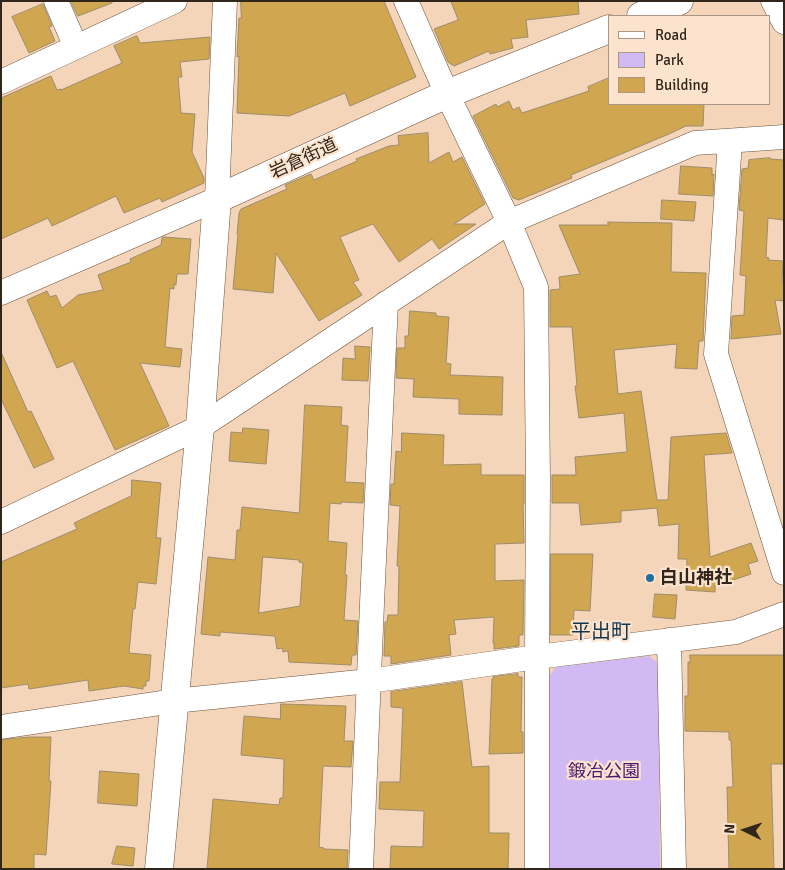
<!DOCTYPE html>
<meta charset="utf-8">
<style>
body{margin:0}
#map{position:relative;width:785px;height:870px;overflow:hidden;background:#f4d5b9;font-family:Signika,sans-serif}
canvas{display:block}
.frame{position:absolute;inset:0;border:2px solid #31261b;pointer-events:none}
.legend{position:absolute;left:608px;top:15px;width:162px;height:90px;box-sizing:border-box;background:#fce3cd;border:1px solid #ab9786;margin:0;padding:6px 9px;list-style:none;font-size:15px;color:#31261b}
.legend li{display:flex;align-items:center;gap:10px;height:25px}
.legend b{width:25px;border:1px solid #ab9786}
.north{position:absolute;left:720px;top:805px;width:50px;height:50px;-webkit-text-stroke:4px #fce3cd;paint-order:stroke;rotate:274deg;font-size:14px;font-weight:700;line-height:20px;text-align:center;color:#31261b}
.north::after{content:'';display:block;margin:auto;width:18px;height:22px;background:#31261b;clip-path:polygon(50% 0,100% 100%,50% 72%,0 100%)}
</style>
<div id="map">
<canvas width="785" height="870"></canvas>
<div class="frame"></div>
<ul class="legend">
<li><b style="height:6px;background:#fff"></b>Road</li>
<li><b style="height:14px;background:#d1b9f3"></b>Park</li>
<li><b style="height:14px;background:#d0a650"></b>Building</li>
</ul>
<div class="north">N</div>
</div>
<script>
const ctx = document.querySelector('canvas').getContext('2d');
ctx.lineJoin = 'round';
function paint(path, color) { ctx.fillStyle = color; ctx.fill(path, 'evenodd'); }
function stroke(path, color, width, dash) { ctx.strokeStyle = color; ctx.lineWidth = width; ctx.lineCap = dash ? 'butt' : 'round'; ctx.setLineDash(dash || []); ctx.stroke(path); }
function write(font, color, halo, rows, align = 'center') {
  ctx.font = font + ' Signika,"Noto Sans JP",sans-serif'; ctx.lineWidth = 4.5; ctx.setLineDash([]); ctx.textBaseline = 'middle'; ctx.strokeStyle = halo; ctx.fillStyle = color; for (const [text, x, y, turn = 0] of rows) {
    ctx.save(); ctx.translate(x, y); ctx.rotate((+turn || 0) * Math.PI / 180); ctx.textAlign = isNaN(turn) ? turn : align; if (halo) ctx.strokeText(text, 0, 0); ctx.fillText(text, 0, 0); ctx.restore();
  }
}
paint(new Path2D(`
 M649,656L658,663L660,869H549V676L556,667Z`), '#d1b9f3');
const building = new Path2D(`
 M71,1H112V3L78,16Z
 M241,1H384L416,77L350,106L345,93L289,116L237,113L239,56L237,57L239,18H241Z
 M451,1H578L579,14L526,20L528,37L511,39L513,48L490,54L489,51L454,66L448,62L434,29L458,20Z
 M43,4L52,26L49,27L55,41L29,53L12,17Z
 M137,36L140,43L210,37L209,59L180,62L182,77H178L181,113L195,114L192,152L204,178V183L162,202L160,198L124,213L116,196L52,226L48,218L1,239V98L51,76L57,90L61,89V90L122,63L114,46Z
 M609,78V104H704L703,126H686L669,134L571,175L572,178L519,200L513,198L473,116L496,104L497,107L509,101L513,110L519,107L522,113L589,91L588,87Z
 M428,133L429,163L449,152L453,162L462,157L485,204L454,224H476L439,249L432,239L399,262L373,224L340,237L359,280L353,282L362,295L319,321L276,253L273,293L233,289L238,234H237L239,213L241,209L287,189L285,185L311,174L314,180L357,161L356,159L389,146L399,145L398,136Z
 M770,158V159L784,160V209L783,220L768,218L766,257L769,258L768,260L783,261L782,282H784V301L775,300L781,334L731,339L732,316L744,315L746,276L740,275L744,211L739,210L742,169L748,168L749,160Z
 M681,166L712,168V175L714,174L713,196L679,194Z
 M662,200L696,202L694,221L661,219Z
 M608,222L672,223L671,272L706,273L703,341H699L697,369L675,368L677,344L614,350L618,394L641,391L657,500H668L671,437L726,433L732,453L704,455L710,557L751,543L758,561L748,564L751,574L715,586V592L686,590L687,559H678L679,524L659,526L657,508L621,511V522L581,525L579,503H552V475H576L575,457L627,452L624,413L579,418L575,386H577L572,327H550V290L560,289L559,277L580,274L559,225H608Z
 M163,237L191,239L188,274H177L176,285L174,284V289L170,288L165,347L182,349L180,367L140,363L169,426L115,450L73,361L57,368L27,300L47,291L50,297L56,295L62,308L78,295L103,290L98,275L131,262L130,259L161,245L162,238Z
 M410,311L436,313V316L449,317L446,363L451,364L450,375L503,377L502,415L459,414V399L413,397L414,379L396,378L397,348H405V336H408Z
 M355,346L370,347L368,381L342,380L343,358L355,359Z
 M1,352L28,412L31,411L54,459L34,468L1,399Z
 M305,405L342,407L341,425L348,426L345,482L364,483L363,503L341,502V504L330,503L328,541L347,543L345,575H347L344,620L358,621L356,655H352L351,665L289,662L288,651L283,652L282,648L277,649L275,636L220,632V636L201,634L208,557L235,560L237,530H240L242,507L299,513ZM263,557L299,560V562L303,563L300,606L259,613Z
 M243,428L269,430L266,464L229,461L231,432L242,433Z
 M402,433L444,435L443,465L481,464V475H524V504H523L524,543L495,544V581L524,580L523,635H519V646L494,649V643H493L494,617L454,620L456,634L449,635L451,655L391,664V656H384L385,622H387L388,615H398L399,566H397L400,506L390,505L391,484H394L396,451L401,452Z
 M132,480L161,483L156,538H161L156,584L138,582L135,609H133L129,653L151,655L149,681H146V686H143V689L124,686L89,691L88,680L29,689L28,684L1,688V562L77,529L74,523L131,496Z
 M551,554H593L590,611L574,610L573,635H551Z
 M655,594L677,595L675,619L653,617Z
 M690,655H784V764H771L774,869H729L727,787H733L731,740H729V732L685,731V696H688V662H690Z
 M518,674V677H522L521,732H523V753L489,754L492,679H493V677Z
 M462,682L472,767L489,766V833H509L508,869H390L391,846L423,847L424,811L379,809L380,782H400L403,708L391,707V692Z
 M281,704L346,706L344,741H353L351,767L323,766L319,847L324,848V849L348,850L347,869H207L213,799L279,805L280,798H283L284,759L241,755L244,716L280,719Z
 M30,737H51L49,781H51L46,855L34,854V869H1V740Z
 M100,771L139,774L137,806L98,803Z
 M117,846L135,848L133,866L112,864Z`);
paint(building, '#d0a650');
stroke(building, '#9d8c6b', 1);
const minor = new Path2D(`
 M56,1L76,47
 M406,1L447,94L509,222L536,287L538,481L537,657V869
 M773,1L784,22
 M1,82L175,1
 M730,141L716,354L784,573
 M1,293L217,199L225,1
 M1,522L200,427L509,222L695,143L784,137
 M669,640L674,869
 M1,727L174,701L369,681L537,657L736,632L784,614
 M361,869C369,680 376,492 386,303`);
const tertiary = new Path2D(`
 M641,16L679,1
 M159,869L200,427L217,199L447,94L609,29`);
stroke(minor, '#6c5139', 25);
stroke(tertiary, '#6c5139', 29);
stroke(minor, '#fff', 24);
stroke(tertiary, '#fff', 28);
for (const [x, y, r, color] of [
 [650,578,5,"#216da0"]
]) { const dot = new Path2D(); dot.arc(x, y, r, 0, 2 * Math.PI); ctx.fillStyle = color; ctx.fill(dot); stroke(dot, '#fce3cd', 2); }
write('18px', '#31261b', '#fce3cd', [
 ["岩倉街道",304,159,-25]
]);
write('bold 18px', '#31261b', '#fce3cd', [
 ["白山神社",660,578]
], 'left');
write('18px', '#471772', '#fce3cd', [
 ["鍛冶公園",604,772]
]);
write('20px', '#12354e', '#fce3cd', [
 ["平出町",601,633]
]);
</script>
